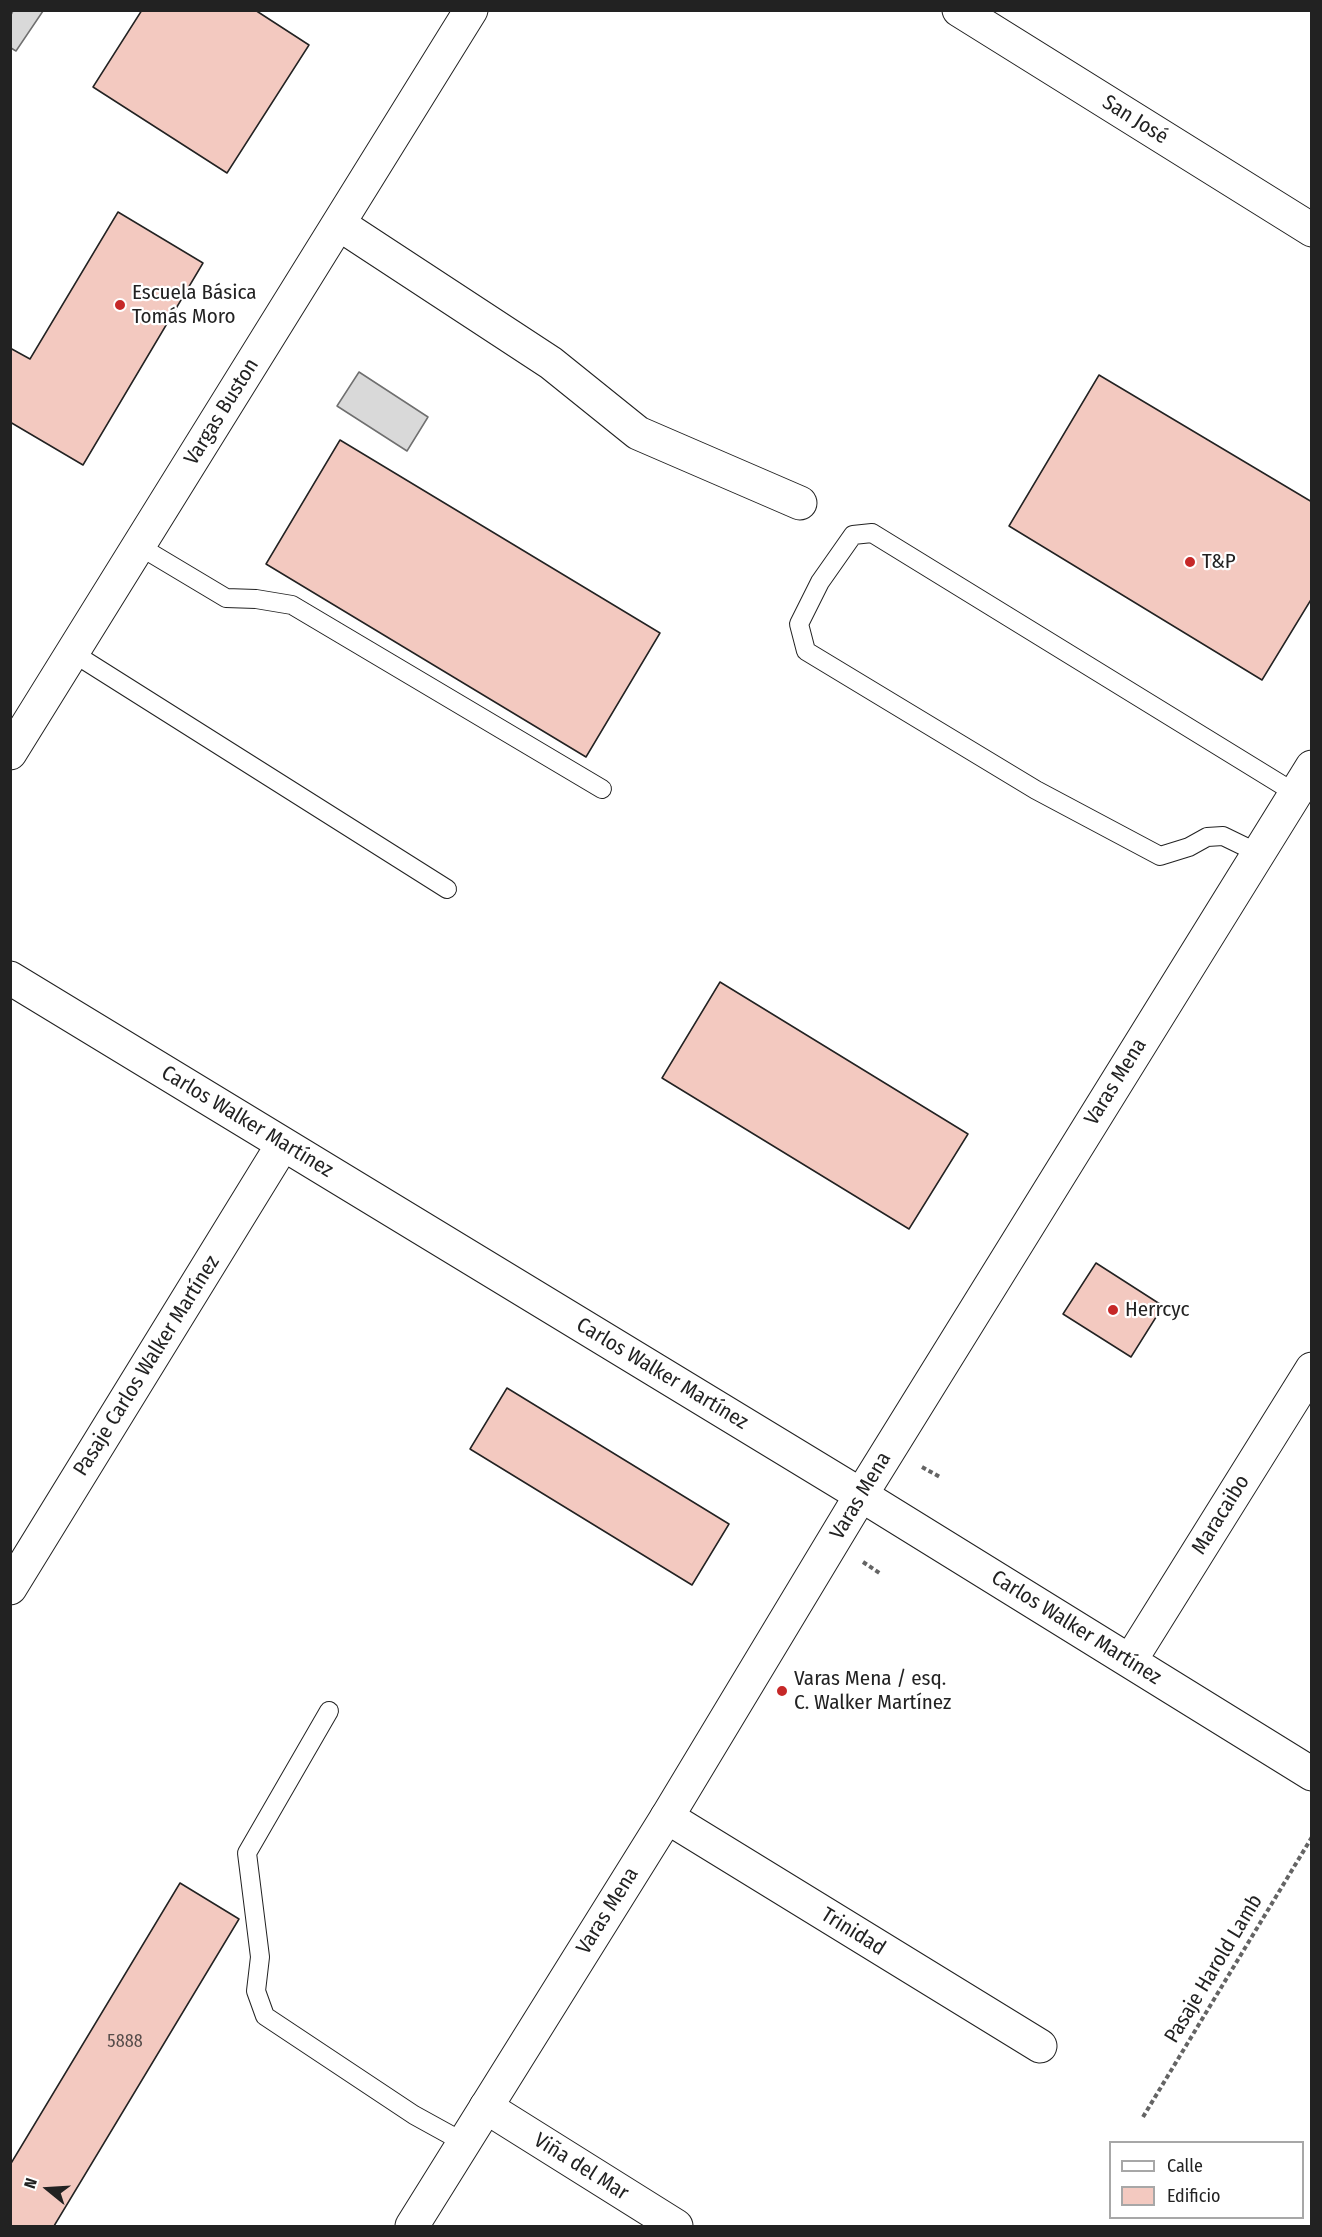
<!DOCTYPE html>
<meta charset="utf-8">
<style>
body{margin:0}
#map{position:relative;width:1322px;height:2237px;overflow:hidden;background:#fff;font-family:"Fira Sans Condensed",sans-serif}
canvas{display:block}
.frame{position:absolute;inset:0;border:12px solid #222;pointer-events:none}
.legend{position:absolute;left:1109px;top:2141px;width:195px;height:78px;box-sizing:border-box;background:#fff;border:2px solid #a7a7a7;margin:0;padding:8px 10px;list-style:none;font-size:18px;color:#222}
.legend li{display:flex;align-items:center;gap:12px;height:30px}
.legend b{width:30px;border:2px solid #a7a7a7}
.north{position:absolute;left:18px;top:2159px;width:60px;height:60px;-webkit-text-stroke:4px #fff;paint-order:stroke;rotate:288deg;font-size:16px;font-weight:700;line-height:24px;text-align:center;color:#222}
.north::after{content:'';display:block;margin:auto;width:21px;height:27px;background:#222;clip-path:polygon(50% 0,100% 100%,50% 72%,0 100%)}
</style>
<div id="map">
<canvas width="1322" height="2237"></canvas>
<div class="frame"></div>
<ul class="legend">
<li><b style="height:8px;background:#fff"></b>Calle</li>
<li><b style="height:16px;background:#f3c9c0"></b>Edificio</li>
</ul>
<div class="north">N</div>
</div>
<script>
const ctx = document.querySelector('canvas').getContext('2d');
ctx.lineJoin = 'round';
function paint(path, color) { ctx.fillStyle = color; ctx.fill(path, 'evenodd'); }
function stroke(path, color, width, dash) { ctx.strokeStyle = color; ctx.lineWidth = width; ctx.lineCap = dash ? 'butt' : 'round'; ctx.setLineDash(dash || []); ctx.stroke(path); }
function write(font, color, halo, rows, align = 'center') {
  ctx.font = font + ' "Fira Sans Condensed",sans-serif'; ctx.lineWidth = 4.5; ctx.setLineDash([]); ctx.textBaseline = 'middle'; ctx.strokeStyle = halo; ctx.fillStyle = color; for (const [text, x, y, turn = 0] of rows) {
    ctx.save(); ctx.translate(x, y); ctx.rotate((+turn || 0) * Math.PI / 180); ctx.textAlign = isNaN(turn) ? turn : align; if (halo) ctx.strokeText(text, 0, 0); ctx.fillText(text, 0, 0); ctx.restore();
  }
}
const water = new Path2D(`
 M13,11H43L16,51L11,48V15Z
 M359,372L428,417L407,451L337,406Z`);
paint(water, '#d9d9d9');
stroke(water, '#6f6f6f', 1.5);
const building = new Path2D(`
 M142,10H255L309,45L227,173L93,87Z
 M118,212L203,263L83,465L10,422V348L30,359Z
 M1099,375L1312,502V598L1262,680L1009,526Z
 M340,440L660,633L586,757L266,564Z
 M720,982L968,1134L909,1229L662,1078Z
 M1096,1263L1163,1306L1131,1357L1063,1314Z
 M507,1388L729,1524L692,1585L470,1449Z
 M180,1883L239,1919L54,2226H10V2165Z`);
paint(building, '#f3c9c0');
stroke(building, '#222', 1.5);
const service = new Path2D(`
 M139,546L226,598L256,599L292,605L602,789
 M73,653L447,889
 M1258,853L1223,836L1207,837L1189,847L1160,856L1036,790L806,651L799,624L820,582L853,535L872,533L1295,793
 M329,1711L247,1853L260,1957L256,1991L265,2016L414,2115L463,2142`);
const minor = new Path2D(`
 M959,10L1312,230
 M339,224L551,363L638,433L800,503
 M10,978L861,1495L1312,1774
 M10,1588L283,1144
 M1130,1661L1312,1369
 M667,1817L1040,2046
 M486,2107L676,2226`);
const tertiary = new Path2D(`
 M10,753L471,10
 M412,2226L667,1817L861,1495L1312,767`);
stroke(service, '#222', 20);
stroke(minor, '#222', 35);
stroke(tertiary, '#222', 35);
stroke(new Path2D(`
 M922,1467L940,1477
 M863,1562L881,1574
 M1143,2117L1312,1837`), '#646464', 4, [4.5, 3]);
stroke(service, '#fff', 18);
stroke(minor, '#fff', 33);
stroke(tertiary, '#fff', 33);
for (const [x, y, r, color] of [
 [120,305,6,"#c62828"],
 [1190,562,6,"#c62828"],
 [1113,1310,6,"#c62828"],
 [782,1691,6,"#c62828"]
]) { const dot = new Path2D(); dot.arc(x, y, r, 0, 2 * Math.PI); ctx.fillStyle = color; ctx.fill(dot); stroke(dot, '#fff', 2); }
write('18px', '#564c4a', null, [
 ["5888",125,2042]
]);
write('21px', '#222', '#fff', [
 ["San José",1135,120,32],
 ["Vargas Buston",222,412,-58],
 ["Varas Mena",1116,1082,-58],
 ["Carlos Walker Martínez",247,1122,31],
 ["Pasaje Carlos Walker Martínez",147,1366,-58],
 ["Carlos Walker Martínez",662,1374,31],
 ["Varas Mena",861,1496,-59],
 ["Maracaibo",1221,1515,-58],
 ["Carlos Walker Martínez",1076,1628,32],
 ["Varas Mena",608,1911,-58],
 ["Trinidad",853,1932,32],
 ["Pasaje Harold Lamb",1214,1969,-59],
 ["Viña del Mar",581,2167,32]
]);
write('21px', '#222', '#fff', [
 ["Escuela Básica",132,293],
 ["Tomás Moro",132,317],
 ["T&P",1202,562],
 ["Herrcyc",1125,1310],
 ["Varas Mena / esq.",794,1679],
 ["C. Walker Martínez",794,1703]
], 'left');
</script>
